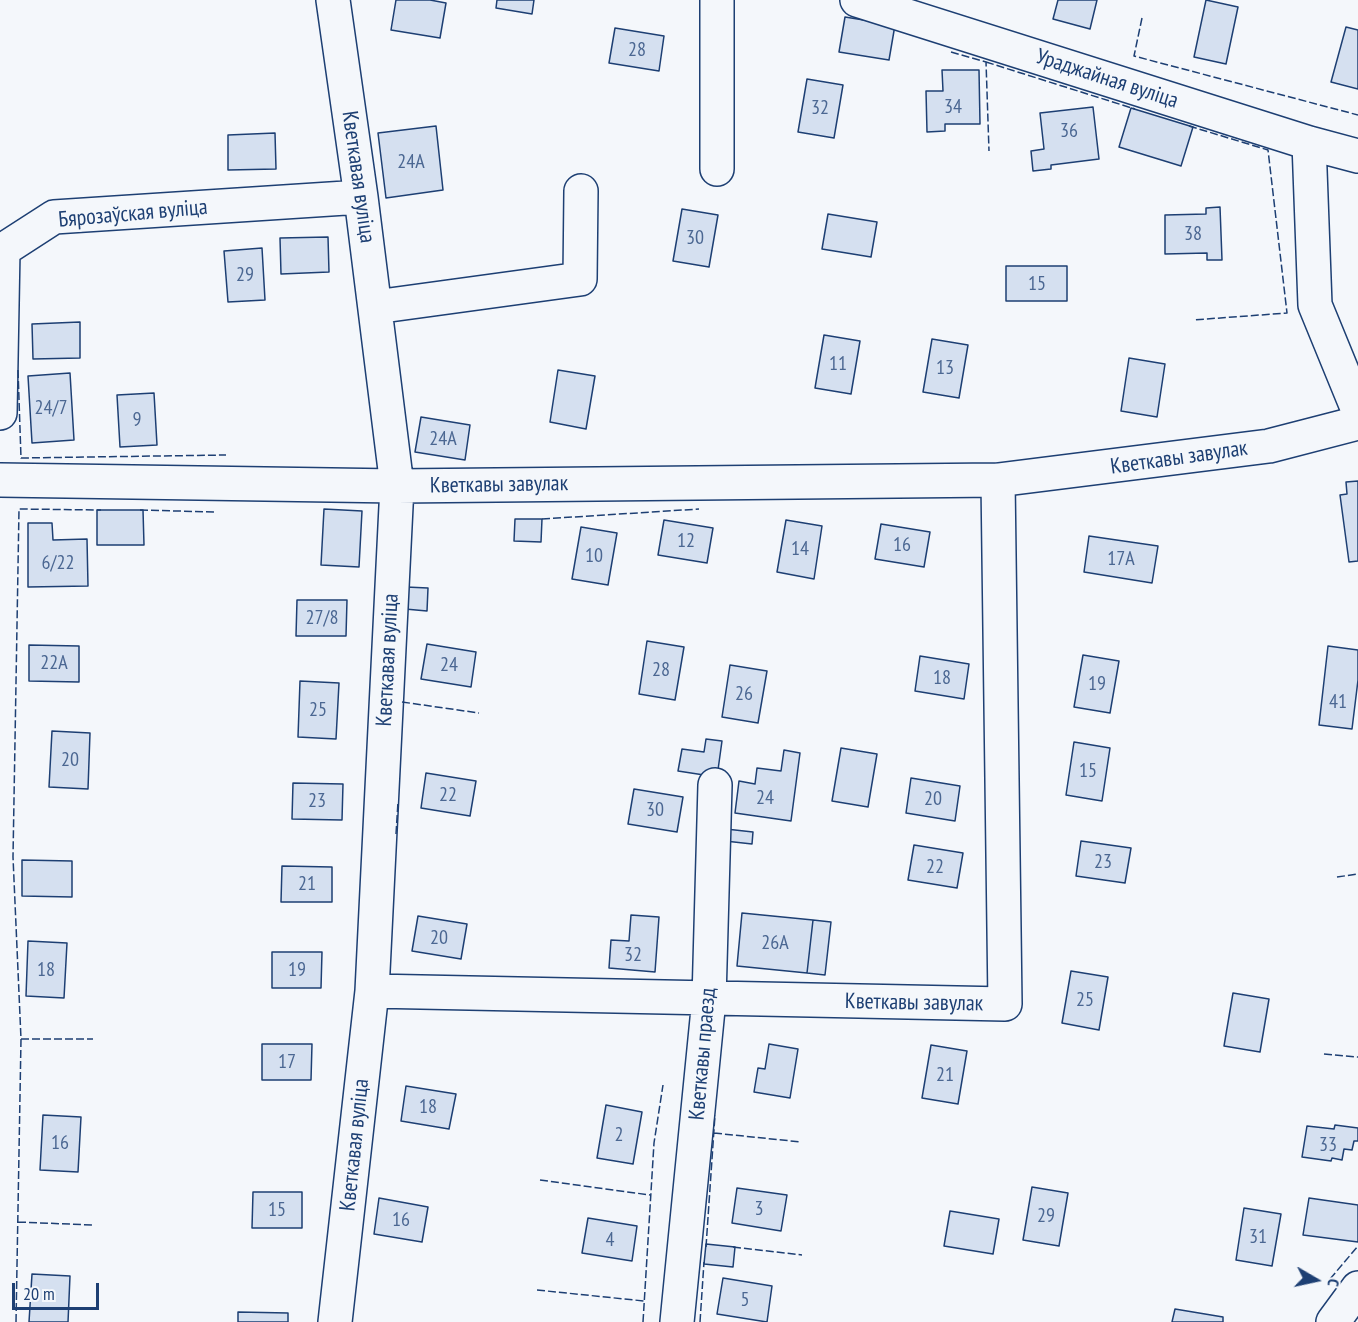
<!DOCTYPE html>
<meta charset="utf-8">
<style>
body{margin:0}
#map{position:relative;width:1358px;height:1322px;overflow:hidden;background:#f4f7fb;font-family:"PT Sans Narrow",sans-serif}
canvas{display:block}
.north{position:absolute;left:1286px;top:1250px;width:60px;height:60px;-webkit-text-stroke:4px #f4f7fb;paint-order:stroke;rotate:99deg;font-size:16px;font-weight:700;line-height:24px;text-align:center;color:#1d3f73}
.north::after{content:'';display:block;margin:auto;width:21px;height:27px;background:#1d3f73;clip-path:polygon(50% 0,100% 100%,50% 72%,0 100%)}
.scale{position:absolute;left:12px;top:1283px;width:87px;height:27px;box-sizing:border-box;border:3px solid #1d3f73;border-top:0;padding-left:8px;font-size:18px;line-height:21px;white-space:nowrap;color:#1d3f73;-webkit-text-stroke:4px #f4f7fb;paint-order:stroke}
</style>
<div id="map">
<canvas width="1358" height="1322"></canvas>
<div class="north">С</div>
<div class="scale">20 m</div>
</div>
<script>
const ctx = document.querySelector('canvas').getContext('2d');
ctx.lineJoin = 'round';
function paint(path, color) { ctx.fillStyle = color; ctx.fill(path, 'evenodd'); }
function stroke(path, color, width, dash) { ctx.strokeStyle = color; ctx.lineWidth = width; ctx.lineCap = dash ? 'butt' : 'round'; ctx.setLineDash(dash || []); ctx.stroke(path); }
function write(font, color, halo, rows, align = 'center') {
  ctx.font = font + ' "PT Sans Narrow",sans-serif'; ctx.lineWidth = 4.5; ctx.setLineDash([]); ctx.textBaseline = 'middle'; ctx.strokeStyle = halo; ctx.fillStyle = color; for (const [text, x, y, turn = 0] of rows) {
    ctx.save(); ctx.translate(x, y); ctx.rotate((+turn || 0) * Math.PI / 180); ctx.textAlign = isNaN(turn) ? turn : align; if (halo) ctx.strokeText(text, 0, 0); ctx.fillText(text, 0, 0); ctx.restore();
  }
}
const building = new Path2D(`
 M396,0H430L446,3L440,38L391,30Z
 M497,0H534L532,14L496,8Z
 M1058,0H1097L1090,29L1053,19Z
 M1206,0L1238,7L1226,64L1194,57Z
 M845,17L895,25L889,60L839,52Z
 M1346,27L1358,30V89L1331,82Z
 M615,28L664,36L659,71L609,63Z
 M942,70H979L980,124H945V131L927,132L926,91H943Z
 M807,79L843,85L834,138L798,132Z
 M1093,107L1099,159L1051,165V169L1033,171L1031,151L1044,149L1040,113Z
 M1131,108L1193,127L1181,166L1119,147Z
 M436,126L443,190L386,198L378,133Z
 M275,133L276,169L228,170V135Z
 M1220,207L1222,260H1207V253L1165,254V215L1206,214V208Z
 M682,209L718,215L709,267L673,261Z
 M828,214L877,222L871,257L822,249Z
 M328,237L329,272L281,274L280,238Z
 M262,248L265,300L228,302L224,251Z
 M1006,266H1067V301H1006Z
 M80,322V358L33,359L32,324Z
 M824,335L860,341L851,394L815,388Z
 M932,339L968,345L959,398L923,392Z
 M1129,358L1165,364L1157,417L1121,411Z
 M558,370L595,376L586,429L550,422Z
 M70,373L74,440L32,443L28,376Z
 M154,393L157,445L120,447L117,395Z
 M421,417L470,425L465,460L415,452Z
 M1358,481V561L1349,562L1340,495L1347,494L1346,482Z
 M324,509L362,511L359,567L321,565Z
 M97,510H143L144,545H97Z
 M515,519H542L541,542L514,541Z
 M664,520L713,528L707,563L658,555Z
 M786,520L822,526L814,579L777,572Z
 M28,523H52L53,540L87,539L88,586L28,587Z
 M881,524L930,532L924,567L875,559Z
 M581,527L617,533L608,585L572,579Z
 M1089,536L1158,546L1152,583L1084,572Z
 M406,587L428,588L427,611L405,609Z
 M297,600H347L346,636H296Z
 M647,641L684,647L675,700L639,694Z
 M427,644L476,652L471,687L421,679Z
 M29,645L79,646V682L29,681Z
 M1328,646L1358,650V680L1352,729L1319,725Z
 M1083,655L1119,661L1110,713L1074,707Z
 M920,656L969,664L964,699L915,691Z
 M730,665L767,671L758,723L722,717Z
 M300,681L339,683L336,739L298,737Z
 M52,731L90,733L88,789L49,787Z
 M706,739L722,741L717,777L678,771L682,749L704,752Z
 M1074,742L1110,748L1102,801L1066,795Z
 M841,748L877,754L868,807L832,801Z
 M784,750L800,753L791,821L735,813L739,781L755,784L757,768L781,771Z
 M426,773L476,781L470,816L421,808Z
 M911,778L960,786L955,821L906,813Z
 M293,783L343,784L342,820L292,819Z
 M634,789L683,797L677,832L628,824Z
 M726,829L753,832L752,844L725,841Z
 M1081,841L1131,848L1125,883L1076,876Z
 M914,845L963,853L957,888L908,880Z
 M22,860L72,861V897L22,896Z
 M282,866L332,867V902H281Z
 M742,913L813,920L807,973L737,966Z
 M631,915L659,917L655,972L609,968L611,940L629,941Z
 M418,916L467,924L461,959L412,951Z
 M813,920L831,922L825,975L807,973Z
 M28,941L67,943L64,998L26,996Z
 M272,952H322L321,988H272Z
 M1071,971L1108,977L1099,1030L1062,1023Z
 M1233,993L1269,999L1260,1052L1224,1046Z
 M262,1044H312L311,1080H262Z
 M769,1044L798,1049L790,1098L754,1092L758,1068L765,1069Z
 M931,1045L967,1051L958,1104L922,1098Z
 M406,1086L456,1094L449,1129L401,1121Z
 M606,1105L642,1112L633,1164L597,1158Z
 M43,1115L81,1117L78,1172L40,1170Z
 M1335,1125L1358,1128V1141H1354L1352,1150L1344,1149L1342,1160L1332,1158L1331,1161L1302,1157L1307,1126L1334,1129Z
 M1032,1187L1068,1193L1059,1246L1023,1240Z
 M737,1188L787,1195L781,1231L732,1223Z
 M253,1192H302V1228H252Z
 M379,1198L428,1207L422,1242L374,1234Z
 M1309,1198L1358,1205V1242L1303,1235Z
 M1244,1208L1281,1214L1272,1266L1236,1260Z
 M950,1211L999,1219L993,1254L944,1246Z
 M588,1218L637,1226L632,1261L582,1253Z
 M706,1244L735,1247L733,1267L704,1264Z
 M32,1274L70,1276L68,1322H29Z
 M723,1278L772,1286L767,1322L717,1314Z
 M1175,1309L1223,1317V1322H1172Z
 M238,1312L288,1313V1322H238Z`);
paint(building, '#d5e0f0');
stroke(building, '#1d3f73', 1.5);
const minor = new Path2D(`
 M333,0L361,197L397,486L372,991L335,1322
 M857,0L1309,143L1358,156
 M1309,143L1315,305L1358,410
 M717,169V0
 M375,307L580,279L581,191
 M0,413L3,250L54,217L361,197
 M0,480L397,486L998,480L1269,446L1358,423
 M372,991L1005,1004L998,480
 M677,1322L709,999L715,785
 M1333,1322L1358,1288`);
stroke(minor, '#1d3f73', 36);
stroke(minor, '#f4f7fb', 33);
stroke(new Path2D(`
 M1142,18L1134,56L1358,115
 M951,52L986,62L989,151
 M986,62L1135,109
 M1189,126L1268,150L1287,313L1193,320
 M18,370L21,458L226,455
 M140,510L215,512
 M542,519L699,509
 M402,702L479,713
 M396,834L398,802
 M1337,877L1358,874
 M21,1039H93
 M1324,1054L1358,1057
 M714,1133L801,1142
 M540,1180L650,1195
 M18,1222L93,1225
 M706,1247L715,1115
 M733,1247L802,1255
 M1330,1279L1358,1246
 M537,1290L644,1301
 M16,1322L21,1039L13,857L19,509L101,510
 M643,1322L654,1143L663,1085
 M700,1322L704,1262`), '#1d3f73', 1.5, [8, 3]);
write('20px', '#4b6792', null, [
 ["28",637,50],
 ["34",953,107],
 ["32",820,108],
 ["36",1069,131],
 ["24А",411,162],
 ["38",1193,234],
 ["30",695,238],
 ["29",245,275],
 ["15",1037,284],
 ["11",838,364],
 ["13",945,368],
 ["24/7",51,408],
 ["9",137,420],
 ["24А",443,439],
 ["12",686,541],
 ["16",902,545],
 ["14",800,549],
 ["10",594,556],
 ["17А",1121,559],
 ["6/22",58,563],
 ["27/8",322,618],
 ["22А",54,663],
 ["24",449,665],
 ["28",661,670],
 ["18",942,678],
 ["19",1097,684],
 ["26",744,694],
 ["41",1338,702],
 ["25",318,710],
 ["20",70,760],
 ["15",1088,771],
 ["22",448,795],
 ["24",765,798],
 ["20",933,799],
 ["23",317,801],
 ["30",655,810],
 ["23",1103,862],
 ["22",935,867],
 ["21",307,884],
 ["20",439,938],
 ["26А",775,943],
 ["32",633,955],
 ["18",46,970],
 ["19",297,970],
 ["25",1085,1000],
 ["17",287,1062],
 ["21",945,1075],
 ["18",428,1107],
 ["2",619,1135],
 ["16",60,1143],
 ["33",1328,1145],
 ["3",759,1209],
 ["15",277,1210],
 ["29",1046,1216],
 ["16",401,1220],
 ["31",1258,1237],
 ["4",610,1240],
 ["5",745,1300]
]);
write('22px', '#1d3f73', '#f4f7fb', [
 ["Ураджайная вуліца",1107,79,18],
 ["Кветкавая вуліца",358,177,82],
 ["Бярозаўская вуліца",133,214,-5],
 ["Кветкавы завулак",1179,458,-8],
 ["Кветкавы завулак",499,485,-1],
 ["Кветкавая вуліца",388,660,-87],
 ["Кветкавы завулак",914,1003,1],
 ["Кветкавы праезд",703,1054,-85],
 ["Кветкавая вуліца",355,1145,-84]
]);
</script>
